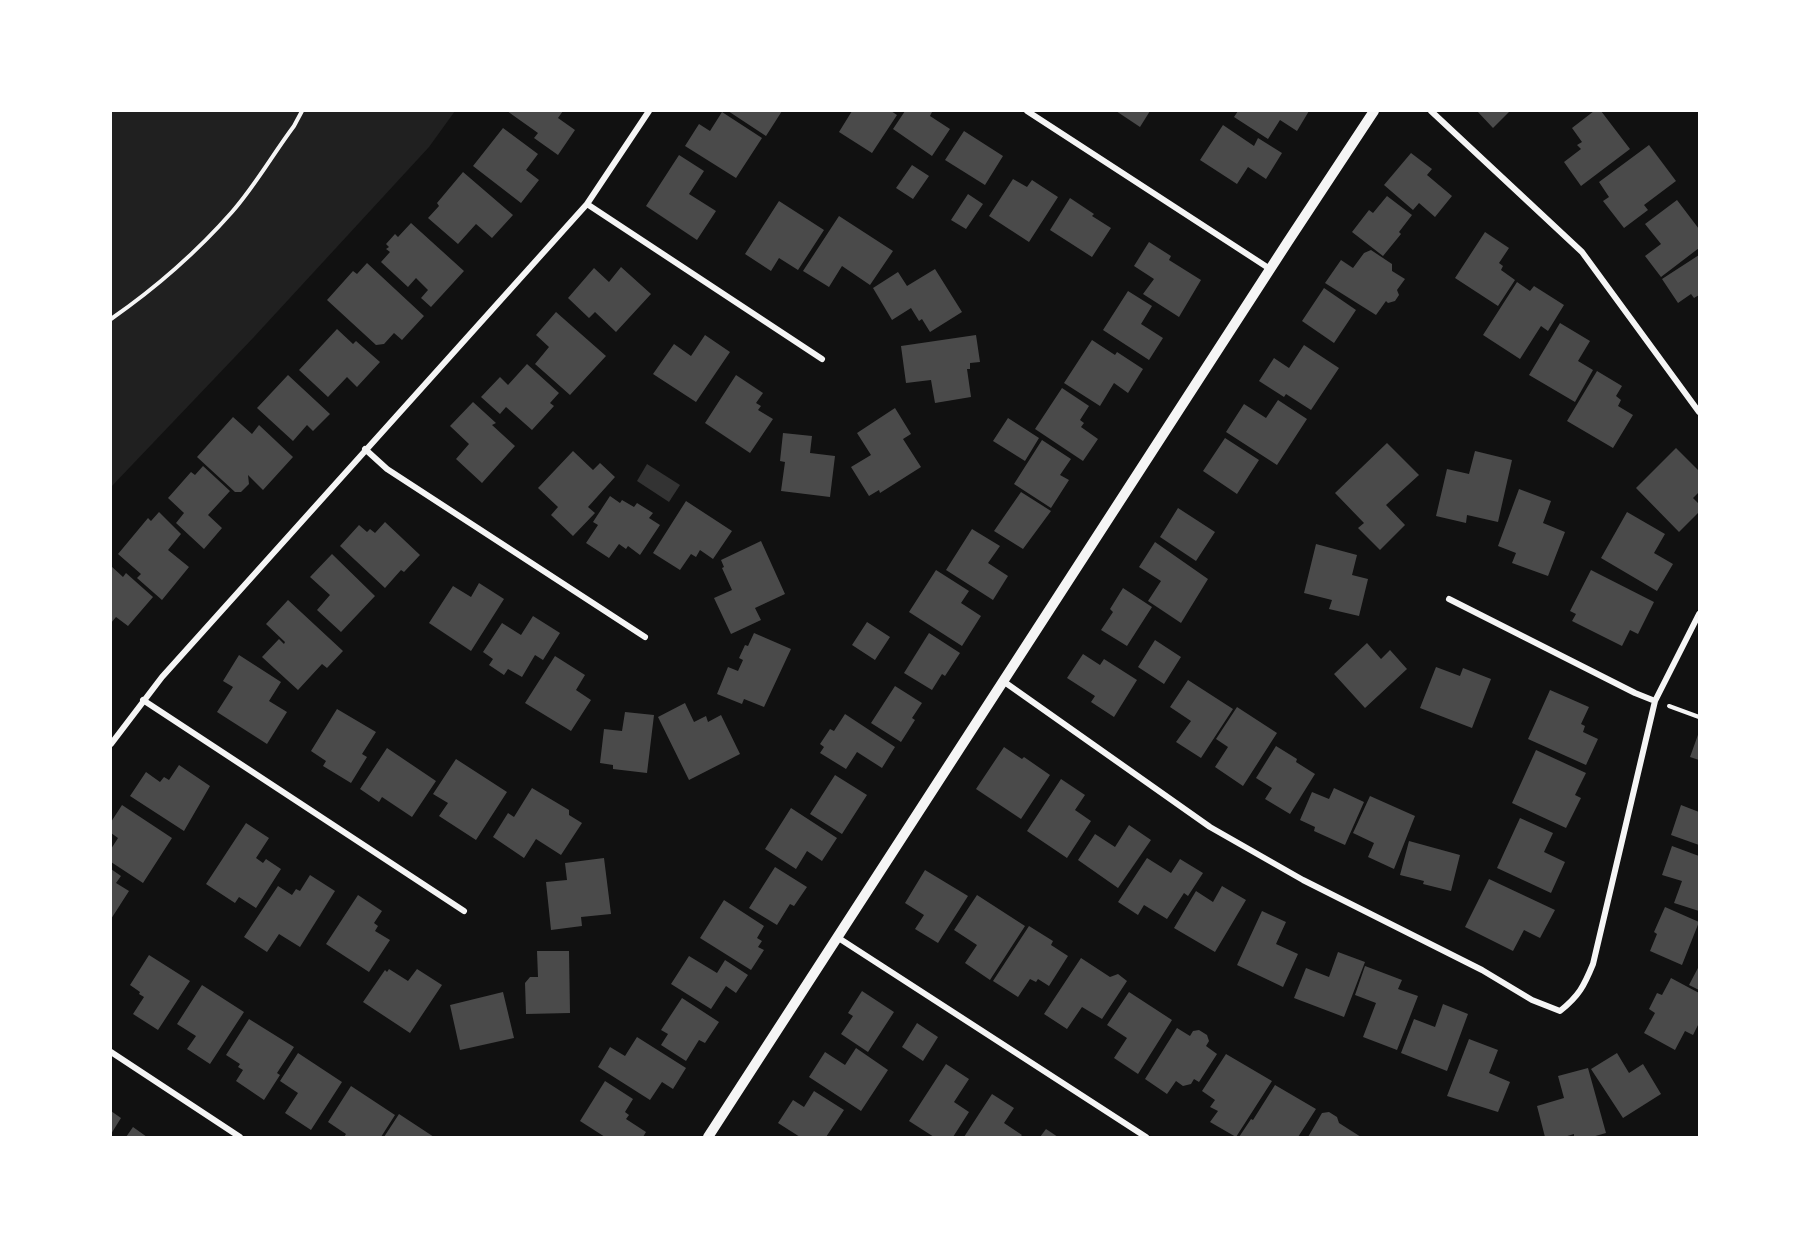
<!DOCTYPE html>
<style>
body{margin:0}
#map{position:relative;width:1810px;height:1248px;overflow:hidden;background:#111;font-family:Poppins,sans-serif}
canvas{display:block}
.frame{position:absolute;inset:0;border:112px solid #fff;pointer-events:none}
</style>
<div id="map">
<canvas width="1810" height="1248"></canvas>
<div class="frame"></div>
</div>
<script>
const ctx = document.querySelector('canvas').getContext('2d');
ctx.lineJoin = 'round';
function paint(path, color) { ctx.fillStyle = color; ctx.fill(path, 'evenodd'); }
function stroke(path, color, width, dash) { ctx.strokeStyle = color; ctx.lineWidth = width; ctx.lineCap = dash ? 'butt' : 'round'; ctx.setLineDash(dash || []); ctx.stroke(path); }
paint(new Path2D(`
 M111,111H455L429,147L253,338L111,487Z`), '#202020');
paint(new Path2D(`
 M647,464L680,485L669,502L637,481Z`), '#333');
paint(new Path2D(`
 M507,111H563L558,118L575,130L558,155L534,138L538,133Z
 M728,111H782L766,136Z
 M852,111H891L897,115L872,153L839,132Z
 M905,111H930L932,112L930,116L950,129L932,156L893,129Z
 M1116,111H1150L1140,127Z
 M1238,111H1309L1297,131L1280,120L1268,139L1234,117Z
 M1477,111H1510L1493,128Z
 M1594,111H1601L1630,149L1581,186L1564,162L1581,149L1577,145L1582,142L1572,128Z
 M722,112L762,138L736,178L685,146L699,124L710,131Z
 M1223,125L1254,146L1258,138L1282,153L1266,179L1248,167L1237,184L1200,160Z
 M503,128L538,154L526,170L539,180L521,203L473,166Z
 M964,131L1003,156L985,185L945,160Z
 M1649,145L1676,181L1644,205L1648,210L1624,228L1603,201L1609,197L1599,182Z
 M1411,153L1432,169L1427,175L1452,196L1435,217L1419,203L1413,210L1384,185Z
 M679,155L704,171L689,194L716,211L697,240L646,206Z
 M912,165L929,176L913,199L896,188Z
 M463,172L513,215L492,238L476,224L458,244L428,218L439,206L437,203Z
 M1013,179L1027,187L1032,180L1058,197L1029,242L989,216Z
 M968,194L983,204L966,229L951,220Z
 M1387,196L1412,215L1399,232L1401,234L1383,256L1352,232L1369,210L1373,213Z
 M1070,198L1094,214L1092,216L1111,228L1092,257L1050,230Z
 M1677,200L1699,229V248L1661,277L1645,256L1661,244L1645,224Z
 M779,201L824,230L798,270L779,258L771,271L745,254Z
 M839,216L893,251L870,285L842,266L829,287L803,271Z
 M411,223L464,271L431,307L421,298L428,290L416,278L408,287L381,262L390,252L386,249L389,247L386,244L395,234L398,237Z
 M1485,232L1509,248L1499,263L1503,266L1501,270L1515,280L1498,306L1455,278Z
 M1149,242L1171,256L1169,260L1201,280L1179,317L1143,294L1154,279L1134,266Z
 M1371,250L1392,264V271L1405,279L1397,290L1399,295L1395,301L1388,303L1386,301L1376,315L1325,283L1341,260L1353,268L1364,253Z
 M1699,255V295L1694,298L1691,294L1678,303L1662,279Z
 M367,263L424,316L402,340L394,333L384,344L376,345L327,300L353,271L357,274Z
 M621,267L651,294L616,332L595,312L589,318L568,298L594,268L609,282Z
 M935,269L962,312L930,332L922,319L919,321L911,308L892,320L873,288L898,272L907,286Z
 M1517,282L1530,291L1534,286L1564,305L1548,331L1541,326L1520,359L1483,335Z
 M1324,288L1356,310L1334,343L1302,321Z
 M1128,291L1152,306L1141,324L1163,338L1149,360L1103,330Z
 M556,312L606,356L570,395L535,364L549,347L536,335Z
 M1560,323L1590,341L1578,361L1593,370L1575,402L1529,375Z
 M337,329L353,344L356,341L380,362L357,387L347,377L328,397L299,370Z
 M705,335L730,352L696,402L653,374L674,344L691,356Z
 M976,335L980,362L970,363V369H967L971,397L935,403L931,380L906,383L901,346Z
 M1092,340L1115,355L1117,352L1143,369L1128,393L1114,383L1100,406L1064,383Z
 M1304,345L1339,368L1311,410L1286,394L1284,397L1259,381L1274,358L1289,368Z
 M527,364L559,393L550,403L554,406L532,430L506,407L500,414L481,397L500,377L508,385Z
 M1597,371L1622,386L1616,396L1621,400L1618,406L1633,415L1613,448L1567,421Z
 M288,375L330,414L313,431L307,425L293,441L257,408Z
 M736,375L763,393L756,403L761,406L758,410L773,419L750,453L705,423Z
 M1062,388L1089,406L1080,420L1084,423L1081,427L1098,439L1083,461L1035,429Z
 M1278,400L1307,419L1277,465L1226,432L1244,404L1266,418Z
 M473,402L496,423L492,425L515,446L482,483L456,459L469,444L450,426Z
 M895,408L911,434L903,439L921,467L880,493L879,490L869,496L851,467L871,455L857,433Z
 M233,417L252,434L259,425L293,457L263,490L248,475L249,484L241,492H235L197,457Z
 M1008,418L1039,438L1025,461L993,441Z
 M783,433L812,436L810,453L835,456L830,497L781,491L785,462L780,461Z
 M1225,438L1259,460L1237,494L1203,471Z
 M1042,440L1071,459L1060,475L1069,480L1051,508L1014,484Z
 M1387,443L1419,475L1386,505L1405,525L1380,550L1358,528L1364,523L1335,493Z
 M1676,448L1699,471V492L1693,498L1699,504V512L1679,532L1636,488Z
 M573,451L593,470L600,463L615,477L588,507L595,513L573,536L551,515L558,507L538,488Z
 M1475,451L1512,460L1498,522L1467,515L1466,523L1436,516L1447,469L1469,474Z
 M203,466L230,491L208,515L222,528L204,549L176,523L184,513L168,498L191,472L195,475Z
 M1519,489L1551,501L1543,523L1565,532L1548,576L1512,563L1516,553L1498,546Z
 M1021,492L1051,511L1023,549L994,531Z
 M610,496L620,503L622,500L634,507L637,503L653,513L649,518L660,525L640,555L628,546L626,549L619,544L609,558L586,543L598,525L593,522Z
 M686,501L732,531L713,559L700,550L696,557L691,554L680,570L653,553Z
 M1178,508L1215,532L1196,561L1160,537Z
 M159,512L181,534L168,550L189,567L162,600L137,578L141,574L118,554L148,518L151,521Z
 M1627,512L1665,534L1654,553L1673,564L1657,591L1601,558Z
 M385,522L420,555L404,572L401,570L385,588L340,546L359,525L367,532L370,529L375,533Z
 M972,529L1000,546L988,563L1008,576L993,600L946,570Z
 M761,541L785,594L755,608L761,620L731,634L714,598L732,590L722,568L724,567L721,560Z
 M1155,542L1208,579L1181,623L1148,601L1161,581L1139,567Z
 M1316,544L1357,555L1352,575L1368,579L1359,616L1329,609L1332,600L1304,593Z
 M332,554L375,596L341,632L317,610L330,595L310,577Z
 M111,566L123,577L126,573L153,597L128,626L116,617L111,623Z
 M936,570L969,591L961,603L981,616L962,646L909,612Z
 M1591,570L1654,602L1638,634L1630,630L1622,646L1572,621L1576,614L1570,611Z
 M479,583L504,599L471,651L429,623L453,586L471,597Z
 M1123,588L1152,607L1127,646L1101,630L1113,612L1110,609Z
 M288,600L343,651L327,668L322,664L298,690L262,657L279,639L284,644L285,642L266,624Z
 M533,616L560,633L543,660L535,655L522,677L508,669L504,675L489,665L493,659L483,652L502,623L521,635Z
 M867,622L890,637L875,660L852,645Z
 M754,633L791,649L764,707L744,699L742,704L717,694L728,667L738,671L743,660L739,658L745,645L748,646Z
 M929,633L960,653L945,676L942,674L932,690L904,673Z
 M1155,640L1181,657L1164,684L1138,667Z
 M1367,643L1381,659L1390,650L1407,669L1365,708L1334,674Z
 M1083,654L1100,665L1104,659L1137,680L1114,717L1091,702L1095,696L1067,678Z
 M239,655L281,682L269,701L287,712L267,744L217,712L233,687L223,681Z
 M555,656L585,675L576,690L591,700L571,731L525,703Z
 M1436,667L1460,676L1463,668L1491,679L1472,728L1420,708Z
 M1188,680L1233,709L1201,758L1176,742L1191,721L1170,707Z
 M895,686L922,703L912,718L915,720L901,742L871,723Z
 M1550,690L1589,707L1581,724L1585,726L1583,732L1598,739L1586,765L1528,739Z
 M685,703L694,722L706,716L708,722L721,715L740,754L689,780L658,717Z
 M1237,707L1277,733L1243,786L1215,767L1228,747L1216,739Z
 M337,709L376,732L362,754L367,757L351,783L323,766L326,761L311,751Z
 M625,712L654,715L647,773L613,769V765L600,763L604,729L622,731Z
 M845,714L895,747L882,768L857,752L846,769L820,753L824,747L820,744L830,729L834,731Z
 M1699,732V760L1690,757Z
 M1276,746L1297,759L1296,762L1315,774L1290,814L1265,799L1272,788L1256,778Z
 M1004,747L1022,759L1024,757L1050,775L1021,819L976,789Z
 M387,748L436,781L412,817L382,797L379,802L360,789Z
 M1536,750L1586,773L1575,795L1581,798L1566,828L1512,803Z
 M456,759L507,792L476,840L439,816L448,803L433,794Z
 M179,765L210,786L184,831L130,796L146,772L160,782L164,777L169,780Z
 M835,775L867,795L842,834L810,814Z
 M1061,779L1085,795L1075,810L1091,821L1067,858L1027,831Z
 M532,788L569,810V815L582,823L561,855L536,839L524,858L493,837L508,813L514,817Z
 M1334,788L1364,802L1345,845L1314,831L1315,827L1300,820L1312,792L1329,799Z
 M1370,796L1415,816L1394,869L1368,857L1374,843L1353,833Z
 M122,805L172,838L143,883L111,862V849L118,838L111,833V822Z
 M1681,805L1699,812V845L1671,835Z
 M791,808L837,838L822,861L807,851L796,869L765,849Z
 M1520,818L1553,833L1544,852L1565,862L1551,893L1497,868Z
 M246,823L269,838L256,858L263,863L266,859L281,869L256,908L239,897L235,903L206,884Z
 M1129,825L1151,840L1118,888L1078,860L1095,834L1115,847Z
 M1409,841L1460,855L1451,891L1423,884L1424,881L1400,875Z
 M1672,846L1699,856V911L1674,903L1682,881L1662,875Z
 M604,858L611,914L581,917L582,926L551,930L546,882L567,880L565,863Z
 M1147,858L1171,873L1180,859L1203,873L1188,896L1184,893L1167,919L1144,905L1138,915L1118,902Z
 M775,867L807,887L794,906L790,904L777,925L749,908Z
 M111,869L121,876L116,883L129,891L111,919Z
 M925,870L968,896L938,943L915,929L924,915L905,903Z
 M310,875L335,891L300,947L279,934L267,952L244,937L278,886L292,895L296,889L300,891Z
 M1489,879L1555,910L1540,938L1524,930L1513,951L1465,927Z
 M1222,886L1246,900L1215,952L1174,928L1196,891L1213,902Z
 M358,895L382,911L374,923L378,926L375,931L390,940L369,972L326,944Z
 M977,895L1025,926L990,980L965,963L977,945L954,930Z
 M724,900L764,926L757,938L762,941L758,947L764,950L751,970L700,938Z
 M1665,907L1699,922L1682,965L1650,951L1657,934L1654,932Z
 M1262,911L1286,922L1276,944L1298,954L1283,987L1237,965Z
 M1029,926L1053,941L1051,945L1068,956L1049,986L1038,979L1036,982L1030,979L1018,997L993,981Z
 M537,951H569L570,1013L526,1014L525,983L530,977H538Z
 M1338,952L1365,962L1344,1017L1294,998L1306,968L1329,977Z
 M149,955L190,981L158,1030L133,1014L144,997L139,994L140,992L130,985Z
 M689,956L717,973L725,960L748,975L736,993L726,986L711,1009L671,984Z
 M1081,958L1110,977L1118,974L1127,981L1102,1019L1082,1007L1067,1029L1044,1014Z
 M1365,966L1402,980L1398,989L1418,996L1397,1050L1363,1037L1376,1003L1355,995Z
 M1699,966V990L1689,985Z
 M389,969L408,981L417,969L442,985L410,1033L363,1002L385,970L387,972Z
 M1671,978L1699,993V1023L1693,1035L1685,1031L1675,1050L1644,1033L1655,1013L1649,1009L1657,993L1662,995Z
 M202,985L244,1012L210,1064L187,1049L196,1036L177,1024Z
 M862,991L894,1012L868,1052L841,1034L853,1016L848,1013Z
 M503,992L514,1038L460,1050L450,1005Z
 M1129,992L1172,1020L1138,1074L1114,1058L1127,1038L1107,1025Z
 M682,998L719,1022L705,1043L699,1040L686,1061L661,1045L668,1034L661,1030Z
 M1443,1004L1468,1014L1447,1071L1401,1053L1414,1019L1435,1027Z
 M249,1019L294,1047L277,1073L280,1075L264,1100L236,1081L243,1070L238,1067L240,1064L226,1055Z
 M917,1023L938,1037L923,1061L902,1047Z
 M1177,1028L1190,1036L1193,1031L1199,1030L1207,1035L1209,1041L1206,1046L1217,1054L1199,1082L1194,1079L1191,1084L1183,1086L1176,1081L1167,1094L1145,1079Z
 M637,1037L686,1068L673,1089L662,1082L650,1100L598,1067L610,1047L625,1056Z
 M1469,1039L1498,1050L1489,1073L1510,1082L1498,1112L1447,1096Z
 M856,1048L888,1070L861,1111L809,1077L825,1052L845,1065Z
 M298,1053L342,1082L311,1130L285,1113L298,1093L280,1081Z
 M1617,1053L1629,1073L1643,1064L1661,1094L1623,1118L1591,1069Z
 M1226,1054L1272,1081L1236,1137L1210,1122L1218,1111L1210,1107L1215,1100L1202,1091Z
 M946,1064L969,1079L954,1102L969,1112L953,1137H934L909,1121Z
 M1588,1068L1606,1133L1592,1137H1574V1134L1564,1137H1545L1537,1106L1564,1098L1558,1076Z
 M605,1081L633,1099L625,1112L629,1115L626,1119L646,1132L643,1137H605L580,1121Z
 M1275,1085L1316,1109L1298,1137H1239L1251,1119L1253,1120Z
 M351,1086L395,1115L381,1137H344L346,1134L328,1122Z
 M814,1091L844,1110L826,1137H800L778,1123L793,1100L804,1107Z
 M992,1094L1014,1108L1004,1123L1022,1135L1020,1137H964Z
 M111,1111L121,1118L111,1134Z
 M1329,1112L1337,1117L1339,1123L1361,1137H1308L1322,1113Z
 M399,1114L434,1137H384Z
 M133,1127L147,1137H126Z
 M1046,1129L1058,1137H1040Z`), '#4a4a4a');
stroke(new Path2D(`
 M111,319C157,287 195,254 232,212C255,186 273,154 294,126L302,111
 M1669,706L1699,717`), '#f5f5f5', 4);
stroke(new Path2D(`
 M1027,111L1270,269
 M1431,111L1582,252L1699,412
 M587,204L822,359
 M365,449L387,469L645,637
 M1449,599L1635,693L1655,701
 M1003,681L1210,827L1303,880L1482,970L1532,1000L1560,1011C1579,996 1584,986 1593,964L1655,701L1699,614
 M143,700L464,911
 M111,744L162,677L587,204L649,111
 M837,937L1146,1137
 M111,1052L240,1137`), '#f5f5f5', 6);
stroke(new Path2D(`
 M708,1137L1287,243L1374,111`), '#f5f5f5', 10);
</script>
